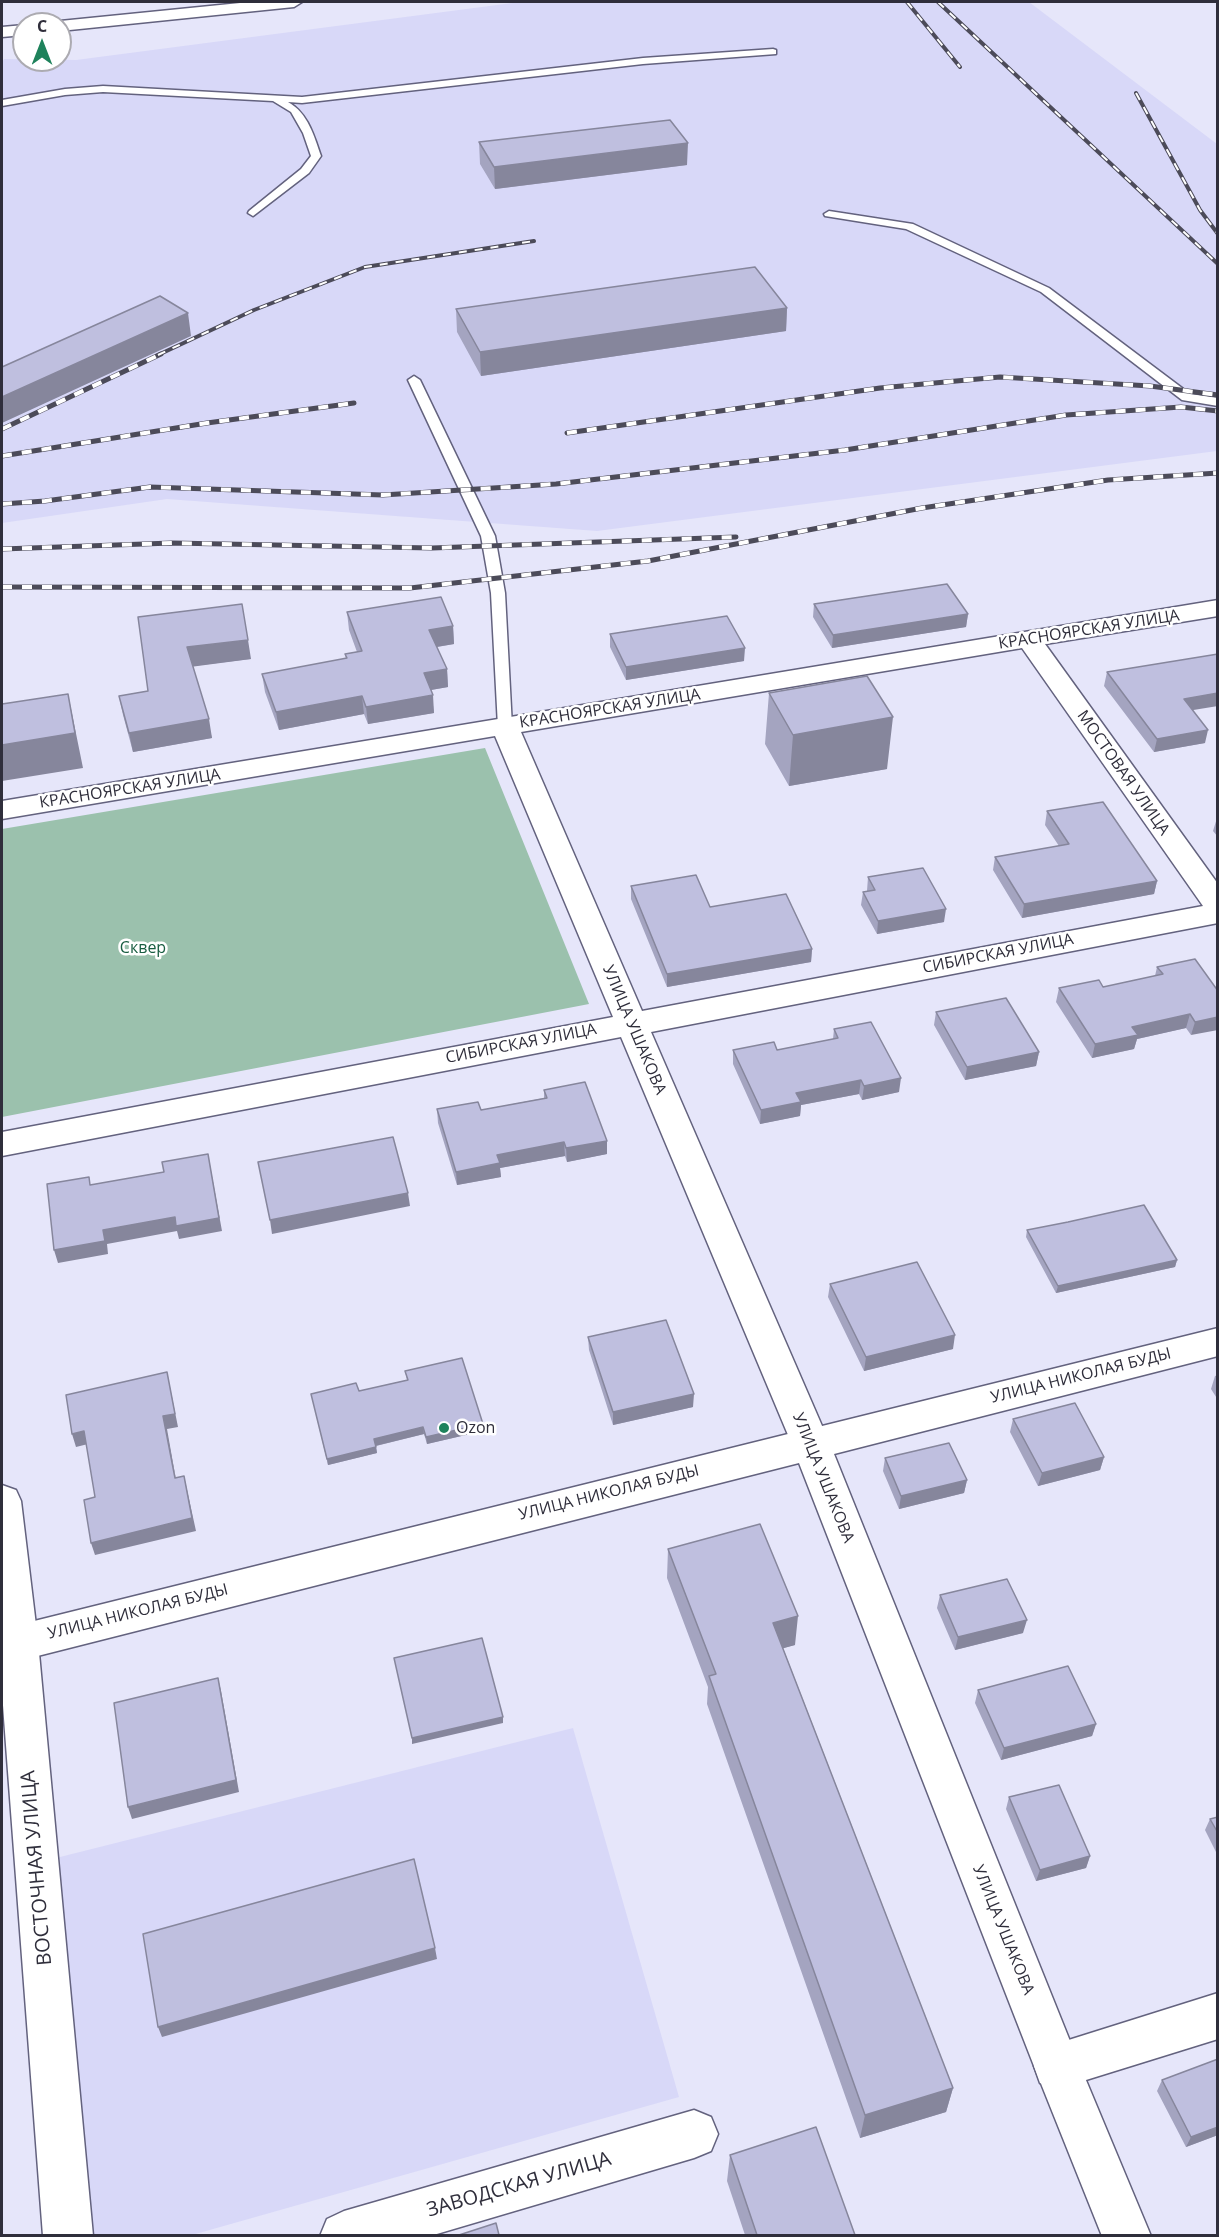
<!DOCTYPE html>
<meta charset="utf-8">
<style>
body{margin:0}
#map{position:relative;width:1219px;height:2237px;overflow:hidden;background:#e6e6fa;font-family:"Open Sans",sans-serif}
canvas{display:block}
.frame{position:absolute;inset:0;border:3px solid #2f2e3b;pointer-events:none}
.north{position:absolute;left:12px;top:12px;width:60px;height:60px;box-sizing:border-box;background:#fff;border:2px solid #acabb1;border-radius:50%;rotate:0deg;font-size:16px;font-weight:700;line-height:24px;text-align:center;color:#2f2e3b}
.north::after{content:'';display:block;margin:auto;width:21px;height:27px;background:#1e825b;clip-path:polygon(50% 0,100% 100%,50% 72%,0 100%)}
</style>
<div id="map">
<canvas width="1219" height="2237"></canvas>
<div class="frame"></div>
<div class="north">С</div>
</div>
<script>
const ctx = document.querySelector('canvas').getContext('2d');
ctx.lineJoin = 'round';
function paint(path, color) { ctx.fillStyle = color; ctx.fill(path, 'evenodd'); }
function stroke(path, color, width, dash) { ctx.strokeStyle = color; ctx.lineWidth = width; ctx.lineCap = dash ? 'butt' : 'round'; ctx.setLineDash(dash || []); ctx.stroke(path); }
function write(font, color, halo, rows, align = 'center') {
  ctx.font = font + ' "Open Sans",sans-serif'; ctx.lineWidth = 5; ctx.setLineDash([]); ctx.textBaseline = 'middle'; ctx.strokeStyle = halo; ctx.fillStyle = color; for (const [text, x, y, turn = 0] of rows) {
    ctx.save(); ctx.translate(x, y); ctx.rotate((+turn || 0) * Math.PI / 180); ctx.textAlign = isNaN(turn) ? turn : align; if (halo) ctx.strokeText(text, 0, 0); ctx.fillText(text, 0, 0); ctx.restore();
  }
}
paint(new Path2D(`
 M520,2H1029L1217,144V451L597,531L167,499L2,523V63L4,59L76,60Z
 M573,1728L679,2097L192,2235H90L52,1859Z`), '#d8d8f8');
paint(new Path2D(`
 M485,748L589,1004L2,1117V829Z`), '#9bc1ad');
const service = new Path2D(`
 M773,49L776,50V54L643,64L302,103L288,102C308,113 314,136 321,156L309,173L253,216L248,213L249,211L301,169L311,156L303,133L291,112L273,101L103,92L65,95L2,106V100L65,89L103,86L302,97L643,58Z
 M829,211L913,224L1049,288L1190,394L1218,398V406L1182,400L1041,292L906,229L825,216L824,214Z
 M414,376L420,380L495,536L505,593L512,727L510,730H500L498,727L491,593L481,536L408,380Z`);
const minor = new Path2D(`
 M250,2H302L294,7L60,31V24H53L60,21Z
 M24,25V35L2,37V27Z
 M1218,600V616L1045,644L1218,884V923L651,1032L829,1442L823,1453L810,1458L797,1453L791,1442L621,1037L2,1156V1132L613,1017L495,736L2,819V801ZM1022,648L1203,906L642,1011L521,732Z
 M2,1485L16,1490L21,1501L38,1642L93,2236H43L2,1692Z
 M1218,1993V2039L1057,2089L1040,2083L1034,2066L1040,2049Z
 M694,2110L711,2117L718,2134L711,2151L694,2158L430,2236H320L327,2219L344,2211Z`);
const tertiary = new Path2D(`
 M1218,1328V1356L834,1454L1078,2061L1151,2236H1102L1034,2066L799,1463L2,1665V1629L796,1432L810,1426L814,1428Z`);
stroke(service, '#63627e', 3);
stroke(minor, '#63627e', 3);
stroke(tertiary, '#63627e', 3);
paint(service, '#fff');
paint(minor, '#fff');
paint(tertiary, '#fff');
const railFar1 = new Path2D(`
 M907,2L960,67
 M938,2L1218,264
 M1136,93L1200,210L1218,234
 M158,355L254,310L365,267L534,241`);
const rail = new Path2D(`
 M2,429L161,354
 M567,433L880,388L1000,377L1150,386L1218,395
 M2,456L207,423L354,403
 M2,504L45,501L150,487L383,495L556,484L845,450L1066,415L1181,407L1218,411
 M2,549L172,543L432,548L736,537
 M2,587L410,588L648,561L922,508L1108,480L1218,473`);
stroke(railFar1, '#4c4b59', 4);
stroke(rail, '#4c4b59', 5);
stroke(railFar1, '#fff', 2, [8]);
stroke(rail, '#fff', 4, [10]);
paint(new Path2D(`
 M479,142L687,165L495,189L480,164Z
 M787,308L786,331L481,376L457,332L456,309Z
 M814,604L968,614L966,627L832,648L813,617Z
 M347,612L453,626L454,644L437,647L447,669L448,687L431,690L434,713L368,724L364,714L279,730L265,692L262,674L346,659L345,654L357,652L349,630Z
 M138,617L251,659L193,666L212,738L133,752L123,715L119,696L148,691Z
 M610,634L744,661L626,680L610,647Z
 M1107,672L1193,710L1205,743L1154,752L1104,686Z
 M769,693L887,769L789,786L765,744Z
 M1047,811L1157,881L1154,894L1022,918L993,870L995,857L1059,846L1045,825Z
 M1217,818H1218V837L1213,831Z
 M868,877L944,922L877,934L861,905L863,892L867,891Z
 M631,886L710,907L812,949L811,962L667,987L631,899Z
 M1157,967L1218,991L1191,1035L1186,1028L1137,1039L1134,1049L1092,1058L1056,1002L1059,988L1103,987L1155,976Z
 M936,1012L1039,1052L1036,1066L965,1080L934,1025Z
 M834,1029L899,1092L862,1100L859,1094L801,1105L800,1116L760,1124L733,1064V1050H777L833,1039Z
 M544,1090L607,1141V1154L567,1162L565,1156L500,1168L501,1177L457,1185L438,1123L437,1109L481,1110L544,1098Z
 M1027,1230L1177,1260L1175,1267L1056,1293L1026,1237Z
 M830,1284L953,1349L864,1371L828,1297Z
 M588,1337L693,1407L613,1425L589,1350Z
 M405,1371L483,1431L427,1444L424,1434L376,1446L377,1453L328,1465L311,1394L359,1391L407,1380Z
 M1218,1375V1400L1211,1389L1215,1376Z
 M1013,1419L1104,1457L1100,1470L1038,1486L1010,1432Z
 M885,1458L967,1480L964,1493L899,1509L883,1471Z
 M668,1549L795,1645L783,1648L953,2088L946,2112L860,2138L707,1704L708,1687L667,1578Z
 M940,1595L1023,1633L955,1650L937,1608Z
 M978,1690L1096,1724L1092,1736L1001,1760L975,1703Z
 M1009,1797L1090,1856L1086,1868L1036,1881L1006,1809Z
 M1218,1817V1856L1205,1830L1210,1819Z
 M1218,2059V2135L1186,2147L1157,2091L1162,2080Z
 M730,2155L855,2235H745L727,2181Z`), '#a4a4c0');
paint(new Path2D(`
 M688,143L687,165L495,189L494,167Z
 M787,308L786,331L481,376L480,352Z
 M188,313L191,336L2,423V397Z
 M968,614L966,627L832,648L833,635Z
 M453,626L454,644L430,648L429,630Z
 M248,640L251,659L190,667L187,647Z
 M745,648L744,661L626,680V667Z
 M447,669L448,687L425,691L424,673Z
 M1218,693V706L1181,712L1184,699Z
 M68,694L83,768L2,781V745Z
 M433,695L434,713L368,724L366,707Z
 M362,696L364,714L279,730L276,712Z
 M893,717L887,769L789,786L793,735Z
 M209,719L212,738L133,752L129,733Z
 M1208,730L1205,743L1154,752L1157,739Z
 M1157,881L1154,894L1022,918L1024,904Z
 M946,909L944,922L877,934L878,921Z
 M812,949L811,962L667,987V974Z
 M1190,1014L1186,1028L1137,1039L1134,1049L1092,1058L1095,1044L1132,1027Z
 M1218,1017V1030L1191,1035L1195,1022Z
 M1039,1052L1036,1066L965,1080L967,1067Z
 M901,1078L899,1092L862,1100L864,1086Z
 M861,1080L859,1094L801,1105L800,1116L760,1124L761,1110L796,1093Z
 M607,1141V1154L567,1162L566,1148Z
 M564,1142L565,1156L500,1168L501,1177L457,1185L456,1172L497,1155Z
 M208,1154L222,1231L179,1239L177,1231L107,1244L108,1254L58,1263L54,1250L103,1230Z
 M408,1193L410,1206L272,1234L270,1220Z
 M1177,1260L1175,1267L1056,1293L1058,1286Z
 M955,1335L953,1349L864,1371L866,1357Z
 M167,1372L178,1427L167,1429L178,1491L163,1416Z
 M694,1394L693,1407L613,1425V1412Z
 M483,1424V1431L427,1444L426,1437Z
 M423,1427L424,1434L375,1446L374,1439Z
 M84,1431L88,1444L76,1447L72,1434Z
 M376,1447L377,1453L328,1465L327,1459Z
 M1104,1457L1100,1470L1038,1486L1042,1473Z
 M184,1476L196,1531L95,1555L91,1543Z
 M967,1480L964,1493L899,1509L901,1496Z
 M798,1616L795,1645L770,1652L773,1623Z
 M1027,1620L1023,1633L955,1650L958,1637Z
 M218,1678L221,1691L239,1792L132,1819L128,1807Z
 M503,1717V1723L412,1744V1738Z
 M1096,1724L1092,1736L1001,1760L1004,1748Z
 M1090,1856L1086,1868L1036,1881L1040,1870Z
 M435,1948L437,1959L162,2037L158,2027Z
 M953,2088L946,2112L860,2138L865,2115Z
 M1218,2127V2135L1186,2147L1191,2137Z`), '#86869c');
const building = new Path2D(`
 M670,120L688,143L494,167L479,142Z
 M755,267L787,308L480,352L456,309Z
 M160,296L188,313L2,397V367Z
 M947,584L968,614L833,635L814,604Z
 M441,597L453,626L429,630L447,669L424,673L433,695L366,707L362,696L276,712L262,674L347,658L345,654L362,651L347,612Z
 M242,604L248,640L187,647L209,719L129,733L119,696L148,691L138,617Z
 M727,616L745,648L626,667L610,634Z
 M1218,654V693L1184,699L1208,730L1157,739L1107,672Z
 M867,676L893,717L793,735L769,693Z
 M68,694L75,733L2,745V704Z
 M1103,802L1157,881L1024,904L995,857L1069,844L1047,811Z
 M923,868L946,909L878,921L863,892L875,890L868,877Z
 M696,875L710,907L786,894L812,949L667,974L631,886Z
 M1195,959L1218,991V1017L1195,1022L1190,1014L1132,1027L1138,1035L1095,1044L1059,988L1099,980L1103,987L1163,974L1157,967Z
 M1006,998L1039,1052L967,1067L936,1012Z
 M871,1022L901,1078L864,1086L861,1080L796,1093L801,1102L761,1110L733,1050L774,1042L777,1050L838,1038L834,1029Z
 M585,1082L607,1141L566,1148L564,1142L497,1155L500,1163L456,1172L437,1109L478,1102L481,1110L547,1098L544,1090Z
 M393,1137L408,1193L270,1220L258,1162Z
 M208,1154L219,1218L176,1226L175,1217L103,1230L105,1241L54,1250L47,1184L89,1177L90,1185L164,1172L162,1162Z
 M1144,1205L1177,1260L1058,1286L1027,1230L1068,1222Z
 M917,1262L955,1335L866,1357L830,1284Z
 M666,1320L694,1394L613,1412L588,1337Z
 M462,1358L483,1424L426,1437L423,1427L374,1439L376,1447L327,1459L311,1394L356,1383L359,1391L408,1380L405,1371Z
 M167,1372L175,1414L163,1416L175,1478L184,1476L192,1518L91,1543L84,1500L95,1497L84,1431L72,1434L66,1395Z
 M1075,1403L1104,1457L1042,1473L1013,1419Z
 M949,1443L967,1480L901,1496L885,1458Z
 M760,1524L798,1616L773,1623L953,2088L865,2115L709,1676L716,1674L668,1549Z
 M1007,1579L1027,1620L958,1637L940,1595Z
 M482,1638L503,1717L412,1738L394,1658Z
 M1068,1666L1096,1724L1004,1748L978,1690Z
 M218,1678L236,1780L128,1807L114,1703Z
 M1059,1785L1090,1856L1040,1870L1009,1797Z
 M1218,1817V1833L1210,1819Z
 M414,1859L435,1948L158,2027L143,1934Z
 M1218,2059V2127L1191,2137L1162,2080Z
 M816,2127L855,2235H757L730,2155Z
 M496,2223L499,2235H459Z`);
paint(building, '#bfbfdf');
stroke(building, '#86869c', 1.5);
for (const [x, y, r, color] of [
 [444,1428,6,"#1e825b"]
]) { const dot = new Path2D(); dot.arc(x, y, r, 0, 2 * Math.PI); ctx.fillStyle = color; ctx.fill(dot); stroke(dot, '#fff', 2); }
write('16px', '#2f2e3b', '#fff', [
 ["КРАСНОЯРСКАЯ УЛИЦА",1089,630,-9],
 ["КРАСНОЯРСКАЯ УЛИЦА",610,709,-9],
 ["МОСТОВАЯ УЛИЦА",1123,773,55],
 ["КРАСНОЯРСКАЯ УЛИЦА",130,789,-9],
 ["СИБИРСКАЯ УЛИЦА",998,954,-11],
 ["УЛИЦА УШАКОВА",634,1030,67],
 ["СИБИРСКАЯ УЛИЦА",521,1044,-11],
 ["УЛИЦА НИКОЛАЯ БУДЫ",1081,1376,-14],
 ["УЛИЦА УШАКОВА",823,1478,68],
 ["УЛИЦА НИКОЛАЯ БУДЫ",609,1493,-14],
 ["УЛИЦА НИКОЛАЯ БУДЫ",138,1612,-14],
 ["УЛИЦА УШАКОВА",1003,1930,68]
]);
write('16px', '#185d41', '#fff', [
 ["Сквер",143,948]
]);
write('16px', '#2f2e3b', '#fff', [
 ["Ozon",456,1428]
], 'left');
write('20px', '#2f2e3b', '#fff', [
 ["ВОСТОЧНАЯ УЛИЦА",37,1868,-95],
 ["ЗАВОДСКАЯ УЛИЦА",519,2185,-16]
]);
</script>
